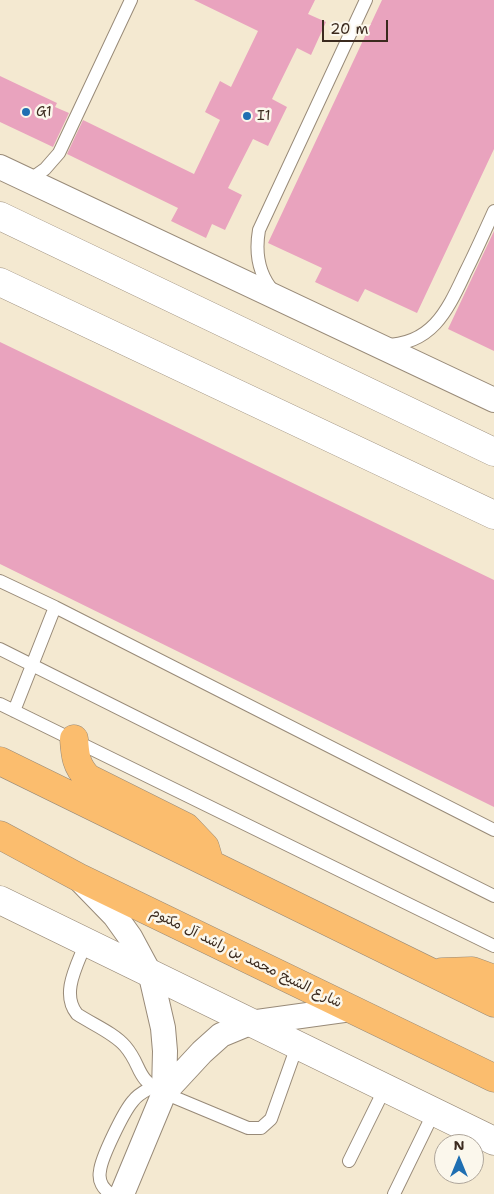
<!DOCTYPE html>
<meta charset="utf-8">
<style>
body{margin:0}
#map{position:relative;width:494px;height:1194px;overflow:hidden;background:#f4e9d1;font-family:"Shantell Sans",sans-serif}
canvas{display:block}
.north{position:absolute;left:434px;top:1134px;width:50px;height:50px;box-sizing:border-box;background:#fbf7ec;border:1px solid #aea59a;border-radius:50%;rotate:0deg;font-size:14px;font-weight:700;line-height:20px;text-align:center;color:#3b2a1e}
.north::after{content:'';display:block;margin:auto;width:18px;height:22px;background:#1f6fb2;clip-path:polygon(50% 0,100% 100%,50% 72%,0 100%)}
.scale{position:absolute;left:322px;top:20px;width:66px;height:22px;box-sizing:border-box;border:2px solid #3b2a1e;border-top:0;padding-left:6px;font-size:15px;line-height:18px;white-space:nowrap;color:#3b2a1e;-webkit-text-stroke:4px #fbf7ec;paint-order:stroke}
</style>
<div id="map">
<canvas width="494" height="1194"></canvas>
<div class="north">N</div>
<div class="scale">20 m</div>
</div>
<script>
const ctx = document.querySelector('canvas').getContext('2d');
ctx.lineJoin = 'round';
function paint(path, color) { ctx.fillStyle = color; ctx.fill(path, 'evenodd'); }
function stroke(path, color, width, dash) { ctx.strokeStyle = color; ctx.lineWidth = width; ctx.lineCap = dash ? 'butt' : 'round'; ctx.setLineDash(dash || []); ctx.stroke(path); }
function write(font, color, halo, rows, align = 'center') {
  ctx.font = font + ' "Shantell Sans","Playpen Sans Arabic",sans-serif'; ctx.lineWidth = 5; ctx.setLineDash([]); ctx.textBaseline = 'middle'; ctx.strokeStyle = halo; ctx.fillStyle = color; for (const [text, x, y, turn = 0] of rows) {
    ctx.save(); ctx.translate(x, y); ctx.rotate((+turn || 0) * Math.PI / 180); ctx.textAlign = isNaN(turn) ? turn : align; if (halo) ctx.strokeText(text, 0, 0); ctx.fillText(text, 0, 0); ctx.restore();
  }
}
paint(new Path2D(`
 M194,0H315L308,14L326,22L311,55L297,48L272,99L287,107L268,146L253,139L228,188L242,195L225,230L212,224L206,238L171,221L178,208L67,154L83,120L194,174L220,120L205,112L220,81L231,87L258,31Z
 M382,0H494V149L417,313L365,289L358,302L315,282L322,268L268,243Z
 M0,76L57,103L55,107L69,113L53,147L0,122Z
 M494,231V351L448,329Z
 M0,342L494,580V807L0,564Z`), '#e9a3be');
const service = new Path2D(`
 M28,181L45,169L59,153L131,0
 M274,292C258,274 255,253 259,230L366,0
 M384,345C433,345 448,309 466,271C476,251 485,231 494,211
 M0,581L55,607L494,830
 M0,649L494,896
 M0,704L494,946
 M14,711L55,607
 M86,942C78,964 60,993 77,1014C92,1024 114,1033 125,1046C143,1067 134,1078 164,1093L248,1128H261L271,1119L297,1046
 M349,1161L385,1088
 M111,1194C103,1189 98,1181 100,1171C101,1158 124,1111 133,1101C138,1094 145,1091 152,1087
 M394,1194L434,1112`);
const minor = new Path2D(`
 M0,167L494,400
 M82,882L115,916L130,937L151,976L163,1028L165,1051L164,1093L122,1194
 M164,1093L202,1052L221,1035L250,1023L351,1009`);
const tertiary = new Path2D(`
 M0,216L494,452
 M0,282L494,515
 M0,900L494,1141`);
const trunk = new Path2D(`
 M74,739C75,755 76,766 88,778L186,827L205,847L210,864
 M0,761L494,1003
 M0,835L78,877L494,1078
 M442,972L472,971L494,979`);
stroke(service, '#988a78', 14);
stroke(minor, '#988a78', 26);
stroke(tertiary, '#988a78', 29);
stroke(trunk, '#988a78', 29);
stroke(service, '#fff', 12);
stroke(minor, '#fff', 24);
stroke(tertiary, '#fff', 28);
stroke(trunk, '#fbbd6e', 28);
for (const [x, y, r, color] of [
 [26,112,5,"#1f6fb2"],
 [247,116,5,"#1f6fb2"]
]) { const dot = new Path2D(); dot.arc(x, y, r, 0, 2 * Math.PI); ctx.fillStyle = color; ctx.fill(dot); stroke(dot, '#fbf7ec', 2); }
write('14px', '#3b2a1e', '#fbf7ec', [
 ["G1",36,112],
 ["I1",257,116]
], 'left');
write('14px', '#3b2a1e', '#fbf7ec', [
 ["شارع الشيخ محمد بن راشد آل مكتوم",246,958,26]
]);
</script>
